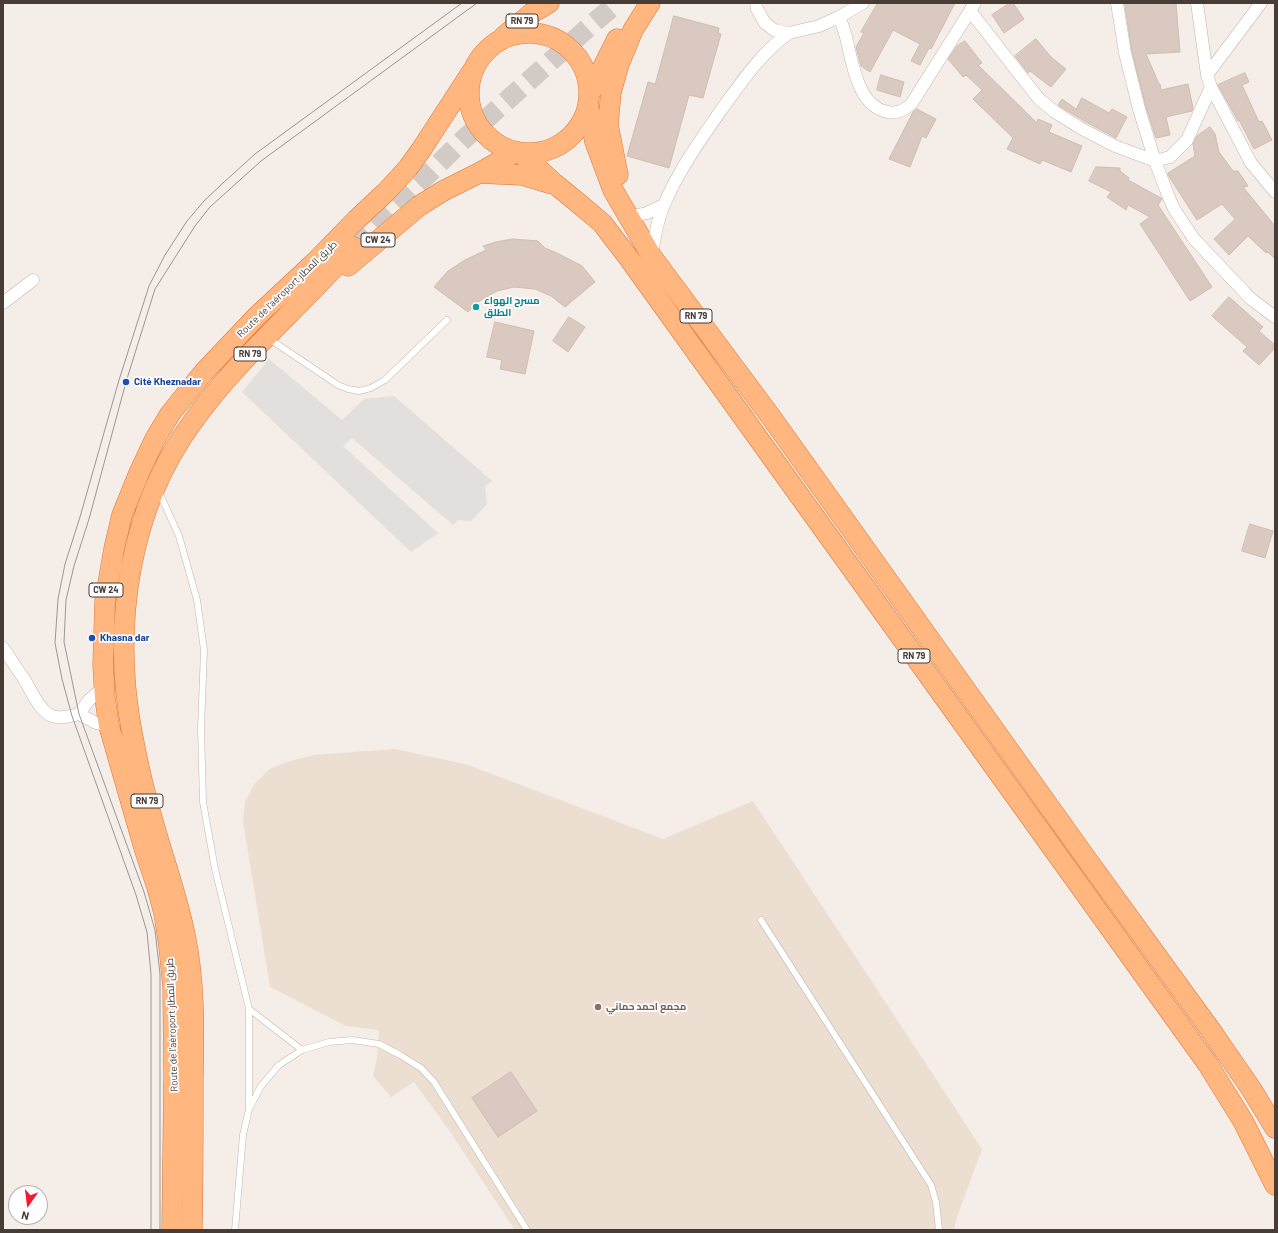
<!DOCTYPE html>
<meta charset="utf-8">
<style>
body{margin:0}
#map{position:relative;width:1278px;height:1233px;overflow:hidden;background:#f4ede8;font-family:Barlow,sans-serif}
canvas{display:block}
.frame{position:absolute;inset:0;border:4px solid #483c37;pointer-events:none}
.north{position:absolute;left:8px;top:1185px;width:40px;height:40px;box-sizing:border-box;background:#fff;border:1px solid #b6b1af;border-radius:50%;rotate:194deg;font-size:11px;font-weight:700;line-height:16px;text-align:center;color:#483c37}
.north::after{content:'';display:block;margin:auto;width:14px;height:18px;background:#fc1731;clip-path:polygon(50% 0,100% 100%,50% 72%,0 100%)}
</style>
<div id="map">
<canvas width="1278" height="1233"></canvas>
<div class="frame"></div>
<div class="north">N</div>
</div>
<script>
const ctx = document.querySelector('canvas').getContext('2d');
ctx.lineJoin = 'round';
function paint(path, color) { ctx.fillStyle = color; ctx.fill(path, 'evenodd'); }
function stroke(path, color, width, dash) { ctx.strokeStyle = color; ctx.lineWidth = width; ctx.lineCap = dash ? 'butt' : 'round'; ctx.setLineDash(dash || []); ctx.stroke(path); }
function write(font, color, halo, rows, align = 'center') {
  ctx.font = font + ' Barlow,Cairo,sans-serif'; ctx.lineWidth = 3.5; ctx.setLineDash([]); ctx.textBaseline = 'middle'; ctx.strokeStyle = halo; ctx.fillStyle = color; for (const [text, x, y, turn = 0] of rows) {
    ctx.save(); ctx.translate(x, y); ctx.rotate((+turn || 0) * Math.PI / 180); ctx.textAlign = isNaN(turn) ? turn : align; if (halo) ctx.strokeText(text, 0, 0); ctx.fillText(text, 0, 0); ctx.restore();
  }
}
paint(new Path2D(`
 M395,749L468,765L663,839L753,801L982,1149L957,1217L954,1230H515L449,1130L414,1082L391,1097L373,1076L377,1058L379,1030L346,1026L270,987L243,821L245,802L255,783L270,769L287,762L313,755Z`), '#edded2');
paint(new Path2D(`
 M269,359L342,420L364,399L394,396L492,481L485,486L487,504L471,521L458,520L453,525L352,438L343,446L438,533L411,552L242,392Z`), '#e2dfdd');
const building = new Path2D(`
 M878,3H955L931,49L929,48L920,65L911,61L920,44L893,30L870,72L861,66L856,47L864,33L861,32Z
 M1010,3H1013L1024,19L1004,33L992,15Z
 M1125,3H1176L1180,52L1146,54L1159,84H1160L1161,90L1188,84L1193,108L1192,111L1166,117L1170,135L1156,138L1146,107L1132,52Z
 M674,16L719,28L718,33L721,34L703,98L689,95L669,168L627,156L648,82L655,84Z
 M1036,39L1052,58L1066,69L1051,87L1030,71L1028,73L1015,56Z
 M965,41L982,63L978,65L1037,123L1038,119L1052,125L1049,132L1082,146L1071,172L1042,160L1040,164L1007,149L1013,138L973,99L982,90L966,75L963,77L948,59L957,46Z
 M1245,73L1249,82L1242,85L1259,122L1262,121L1272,140L1254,149L1239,120L1238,121L1218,85Z
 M881,75L904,82L900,97L877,90Z
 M1082,98L1109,113L1112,109L1127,117L1116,138L1086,122L1058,105L1062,99L1076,109Z
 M917,109L936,119L926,138L922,136L910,167L889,159L913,112Z
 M1210,127L1215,134L1219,152L1233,171H1238L1248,186L1243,187L1275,226V259L1268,252L1266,253L1248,236L1229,255L1214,239L1235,219L1222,204L1197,220L1168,175V173L1195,156L1193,144L1197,136Z
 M1096,167L1120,168V171L1129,178L1128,180L1161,198L1162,199L1158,205L1212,287L1190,301L1140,224L1150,217L1128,205L1126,210L1107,197L1111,192L1089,181Z
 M513,239L538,241L545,248L559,254L582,266L595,282L565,307L551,296L535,289L514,287L497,291L478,302L468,312L434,287L448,271L465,260L486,250L483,246L496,242Z
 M1229,297L1263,327L1259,331L1275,345V348L1259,365L1243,351L1247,347L1212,316Z
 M569,317L585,327L568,352L553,341Z
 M495,322L534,331L525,374L500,369L502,360L487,357Z
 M1250,524L1273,531L1265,558L1242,551Z
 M511,1072L537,1111L498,1137L472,1098Z`);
paint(building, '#d9c9c0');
stroke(building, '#d1bcb0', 1);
stroke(new Path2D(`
 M354,247L464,139L590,26L617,3`), '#d2cac5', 20, [20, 10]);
const service = new Path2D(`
 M268,338L338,385L348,389L359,391L371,388L385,380L447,320
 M159,492L179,536L197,600L204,650L201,729L203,802L215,869L249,1009V1109
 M761,920L931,1185L936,1202L939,1230
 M249,1009L302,1050
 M235,1230L243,1135L249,1109L261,1086L279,1065L302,1050L329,1042L352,1040L379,1044L400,1055L421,1068L434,1082L527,1230`);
const minor = new Path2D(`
 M756,3L757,9L765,23L774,30L789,33L819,26L839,17L863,3
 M1117,3L1125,53L1139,109L1155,161L1168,195L1174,209L1194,239L1251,299L1275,317
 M970,11L1039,99L1055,112L1082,129L1115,146L1155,161L1170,157L1187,140L1211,87L1207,75L1197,3
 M839,17C842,23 844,30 846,37C852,61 857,103 884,111C896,115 904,111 912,103L975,3
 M1207,75L1261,3
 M1211,87L1251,163L1275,192
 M628,217L647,213L664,205
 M652,256C654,239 657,221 664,205C678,171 703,136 724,106C744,79 762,52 789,33
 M3,303L33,280
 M3,648C10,658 17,669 24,679C31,690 39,711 52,716C60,719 71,716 79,714L89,700L104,687
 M79,714L96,723L109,726`);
const trunk = new Path2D(`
 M469 93a60 60 0 1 1 120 0a60 60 0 1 1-120 0Z
 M503,37L532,13L549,3
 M589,95L617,39
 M588,105L595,142L613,190L652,257L771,417L1083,854L1212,1032L1252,1090L1275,1128
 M521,153L555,184L577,202L602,223L628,257L1207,1063L1243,1121L1275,1185
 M479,173L522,175L552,184
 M618,175L608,125L611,92L619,64L633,30L650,3
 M348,266L419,206L443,191L479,173L516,152
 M172,1230L174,1076L173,987L169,946L164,913L157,887L145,851L109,726L105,698L103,665L105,601L114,549L122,515L139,473L155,439L170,414L203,373L256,317L315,262L356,220L386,192L408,168L421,150L473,70
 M192,1230C193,1180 193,1130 193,1080C194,1032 195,982 185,935C178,900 166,866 156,832C146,799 138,766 132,733C112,627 128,508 194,420C221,382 254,349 287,316C310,293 332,270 354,247`);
stroke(service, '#c3b5ad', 7);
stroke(minor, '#c3b5ad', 13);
stroke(trunk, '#df7537', 21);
stroke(service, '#fff', 6);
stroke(minor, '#fff', 12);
stroke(trunk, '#ffb67f', 20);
stroke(new Path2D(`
 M151,1230V974L147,932L136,895L72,716L62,679L55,643L58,599L65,564L80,517L119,380L149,286L165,255L187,221L204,201L223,183L255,154L462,3
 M160,1230V974L155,930L144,892L79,714L64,642L66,600L74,566L89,519L126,382L155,289L195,226L210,207L261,161L477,3`), '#979797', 1);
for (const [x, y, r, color] of [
 [476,307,4,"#0f9aa8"],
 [126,382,4,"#1a4fb4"],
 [92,638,4,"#1a4fb4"],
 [598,1007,4,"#8d6e63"]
]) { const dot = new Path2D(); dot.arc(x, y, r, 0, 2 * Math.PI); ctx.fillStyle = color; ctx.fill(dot); stroke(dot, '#fff', 1.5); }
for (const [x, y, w] of [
 [522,21,32],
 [378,240,34],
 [696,316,32],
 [250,354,32],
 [106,590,34],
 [914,656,32],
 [147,801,32]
]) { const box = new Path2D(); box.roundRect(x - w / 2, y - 7, w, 14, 3); ctx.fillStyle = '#fff'; ctx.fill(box); stroke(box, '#483c37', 1); }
write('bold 9px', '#483c37', null, [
 ["RN 79",522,21],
 ["CW 24",378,240],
 ["RN 79",696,316],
 ["RN 79",250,354],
 ["CW 24",106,590],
 ["RN 79",914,656],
 ["RN 79",147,801]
]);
write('10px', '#483c37', '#fff', [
 ["Route de l'aéroport طريق المطار",287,289,-44],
 ["Route de l'aéroport طريق المطار",172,1025,-92]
]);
write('bold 10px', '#0d838f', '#fff', [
 ["مسرح الهواء",484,301],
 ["الطلق",484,313]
], 'left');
write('bold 10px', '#164399', '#fff', [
 ["Cité Kheznadar",134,382],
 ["Khasna dar",100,638]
], 'left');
write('bold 10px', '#785e54', '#fff', [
 ["مجمع احمد حماني",606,1007]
], 'left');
</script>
